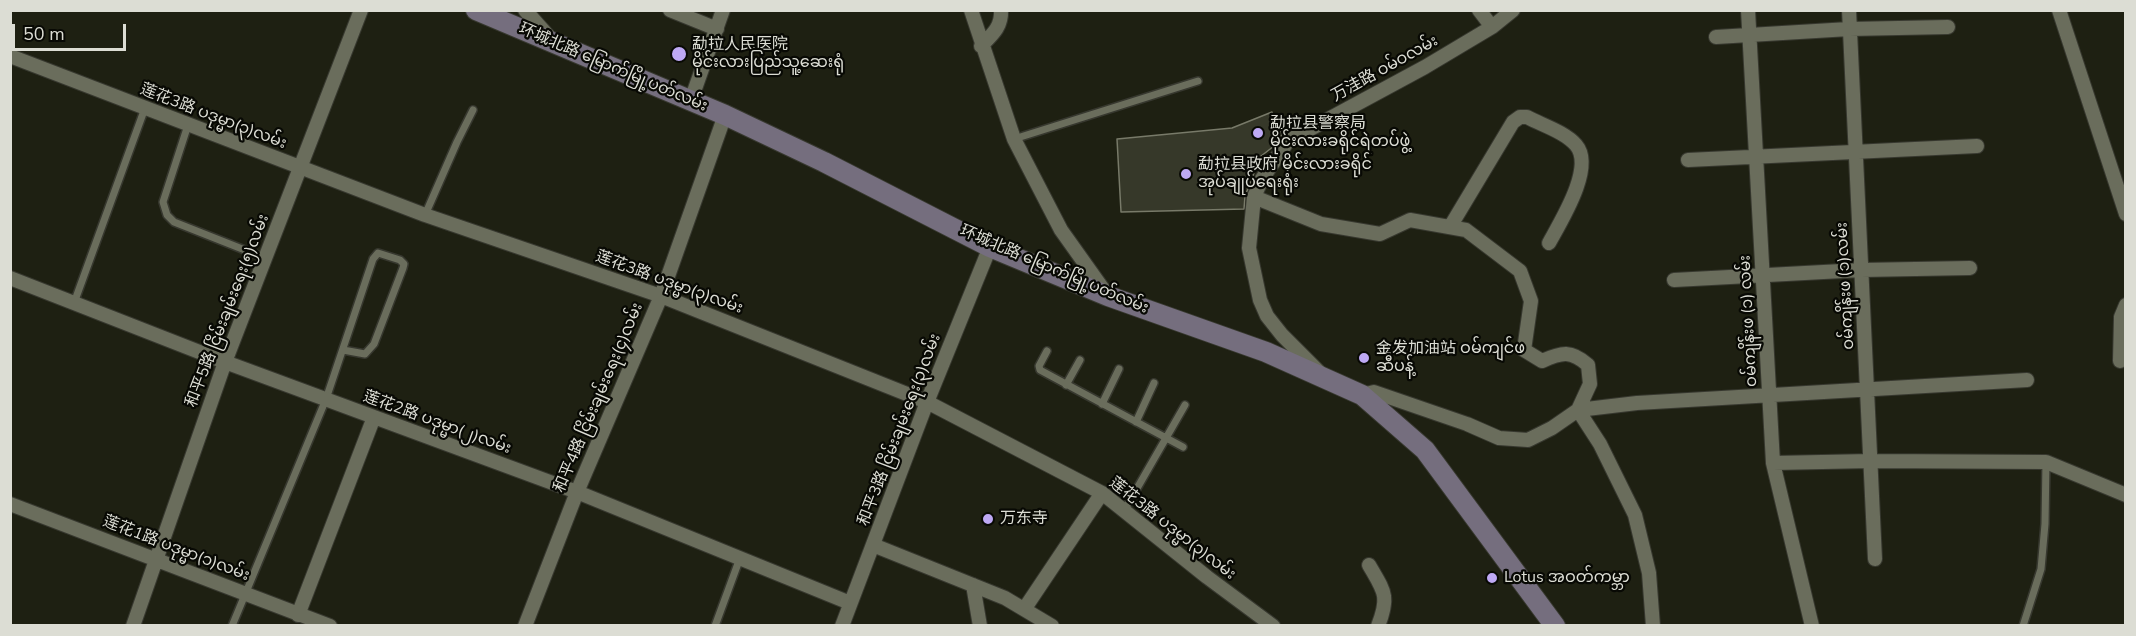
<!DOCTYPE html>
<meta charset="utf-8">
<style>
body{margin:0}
#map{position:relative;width:2136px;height:636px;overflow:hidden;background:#1e2012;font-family:"Nunito Sans",sans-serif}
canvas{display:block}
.frame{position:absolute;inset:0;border:12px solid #dcddd4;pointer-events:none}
.scale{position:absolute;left:12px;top:24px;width:114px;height:27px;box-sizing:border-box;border:3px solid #dcddd4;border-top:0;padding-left:8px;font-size:18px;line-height:21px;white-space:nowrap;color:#dcddd4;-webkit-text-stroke:4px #080904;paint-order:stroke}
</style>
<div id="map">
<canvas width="2136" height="636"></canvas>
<div class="frame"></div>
<div class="scale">50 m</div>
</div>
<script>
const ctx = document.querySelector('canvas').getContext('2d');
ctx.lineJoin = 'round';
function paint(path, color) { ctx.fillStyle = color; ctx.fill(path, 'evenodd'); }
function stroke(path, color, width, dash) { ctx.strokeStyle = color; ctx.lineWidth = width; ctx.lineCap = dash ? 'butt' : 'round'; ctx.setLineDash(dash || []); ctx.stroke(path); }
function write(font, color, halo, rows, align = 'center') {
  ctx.font = font + ' "Nunito Sans","Noto Sans SC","Noto Sans Myanmar",sans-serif'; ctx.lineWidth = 4.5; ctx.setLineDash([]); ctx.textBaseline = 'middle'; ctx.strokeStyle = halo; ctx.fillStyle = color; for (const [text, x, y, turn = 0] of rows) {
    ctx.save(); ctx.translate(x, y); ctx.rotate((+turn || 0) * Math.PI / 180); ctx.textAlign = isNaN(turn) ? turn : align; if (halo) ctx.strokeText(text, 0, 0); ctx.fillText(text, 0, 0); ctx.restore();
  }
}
const building = new Path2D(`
 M1272,112L1282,135L1274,146L1256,160L1253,177L1245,196L1244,209L1121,212L1117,139L1232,128Z`);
paint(building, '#363829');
stroke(building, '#787a69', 1.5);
const lane = new Path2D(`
 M188,125L163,202L167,215L174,222L265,258
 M1014,139L1198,81
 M425,215L457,142L473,110
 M74,303L145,108
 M1047,351L1039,366L1040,370L1183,447
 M1066,385L1080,360
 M1102,404L1119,369
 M1136,422L1154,383
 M1124,511L1185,405
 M232,626L326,399L373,259L378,253L400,260L404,264L403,268L374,344L365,354L343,350
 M715,626L740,558
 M2023,626L2041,569L2045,524L2046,462`);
const street = new Path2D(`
 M525,10L550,38
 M670,10L717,29
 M971,10L1014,139L1061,230L1108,296
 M1479,10L1492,27
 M1748,10L1773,463L1812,626
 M1849,10L1875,559
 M2059,10L2126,214
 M1716,37L1849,29L1948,27
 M981,46C992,35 1002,27 1001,10
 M10,56L425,215L661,296L927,402L1102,493L1207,577L1273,626
 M691,100L723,10
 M1688,160L1977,146
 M1254,197L1321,224L1380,234L1410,220L1466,230L1520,271L1531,301L1524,350L1542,361C1562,352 1571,350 1588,365L1590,384L1578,410L1637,403L2027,380
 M1450,227L1513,122L1520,117H1527C1542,125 1565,132 1576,145C1595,167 1561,221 1549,243
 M10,278L225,362L577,492L850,603
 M1674,280L1861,270L1970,268
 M2120,361L2121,317L2126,305
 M1320,373L1282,335L1267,316L1260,300L1249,248L1254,197L1262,179L1288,141L1425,67L1492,27L1513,10
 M1362,395L1374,392L1467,424L1499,438L1528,440L1552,428L1578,410L1600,444L1635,515L1649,573L1653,626
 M1773,463L1871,461L2046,462L2126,495
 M10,504L330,626
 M873,545L1005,598L1052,626
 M1369,565C1384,591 1390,596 1378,626
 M973,585L980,626
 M1025,608L1102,493
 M298,615L374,417
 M133,626L225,362L361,10
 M525,626L577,492L661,296L725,115
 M842,626L927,402L990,247`);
const secondary = new Path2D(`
 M476,10L725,115L824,162L990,247L1108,296L1266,352L1362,395L1425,450L1555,626`);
stroke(lane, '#37382f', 10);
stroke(street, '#37382f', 16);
stroke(secondary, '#37382f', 22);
stroke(lane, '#6a6d5c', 7);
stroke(street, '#6a6d5c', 14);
stroke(secondary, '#756e7e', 20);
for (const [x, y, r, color] of [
 [679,54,8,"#bea9f4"],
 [1258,133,6,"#bea9f4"],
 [1186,174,6,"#bea9f4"],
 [1364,358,6,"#bea9f4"],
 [988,519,6,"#bea9f4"],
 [1492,578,6,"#bea9f4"]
]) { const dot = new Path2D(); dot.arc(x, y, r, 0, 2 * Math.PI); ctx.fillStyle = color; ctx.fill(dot); stroke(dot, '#080904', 2); }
write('16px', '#dcddd4', '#080904', [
 ["勐拉人民医院",692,45],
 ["မိုင်းလားပြည်သူ့ဆေးရုံ",692,63],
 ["勐拉县警察局",1270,124],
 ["မိုင်းလားခရိုင်ရဲတပ်ဖွဲ့",1270,142],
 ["勐拉县政府 မိုင်းလားခရိုင်",1198,165],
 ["အုပ်ချုပ်ရေးရုံး",1198,183],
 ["金发加油站 ဝမ်ကျင်ဖ",1376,349],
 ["ဆီပန့်",1376,367],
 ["万东寺",1000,519],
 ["Lotus အဝတ်ကမ္ဘာ",1504,578]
], 'left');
write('16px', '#dcddd4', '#080904', [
 ["环城北路 မြောက်မြို့ပတ်လမ်း",613,68,23],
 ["万洼路 ဝမ်ဝလမ်း",1385,69,-29],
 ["莲花3路 ပဒုမ္မာ(၃)လမ်း",213,117,21],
 ["环城北路 မြောက်မြို့ပတ်လမ်း",1054,270,23],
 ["莲花3路 ပဒုမ္မာ(၃)လမ်း",669,283,20],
 ["ဝမ်ကျိန်းဖ (၁)လမ်း",1846,286,-93],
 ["和平5路 ငြိမ်းချမ်းရေး(၅)လမ်း",228,311,-69],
 ["ဝမ်ကျိန်းဖ (၁) လမ်း",1749,321,-93],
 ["和平4路 ငြိမ်းချမ်းရေး(၄)လမ်း",599,398,-67],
 ["莲花2路 ပဒုမ္မာ(၂)လမ်း",437,423,20],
 ["和平3路 ငြိမ်းချမ်းရေး(၃)လမ်း",900,430,-69],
 ["莲花3路 ပဒုမ္မာ(၃)လမ်း",1172,529,38],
 ["莲花1路 ပဒုမ္မာ(၁)လမ်း",176,549,21]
]);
</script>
